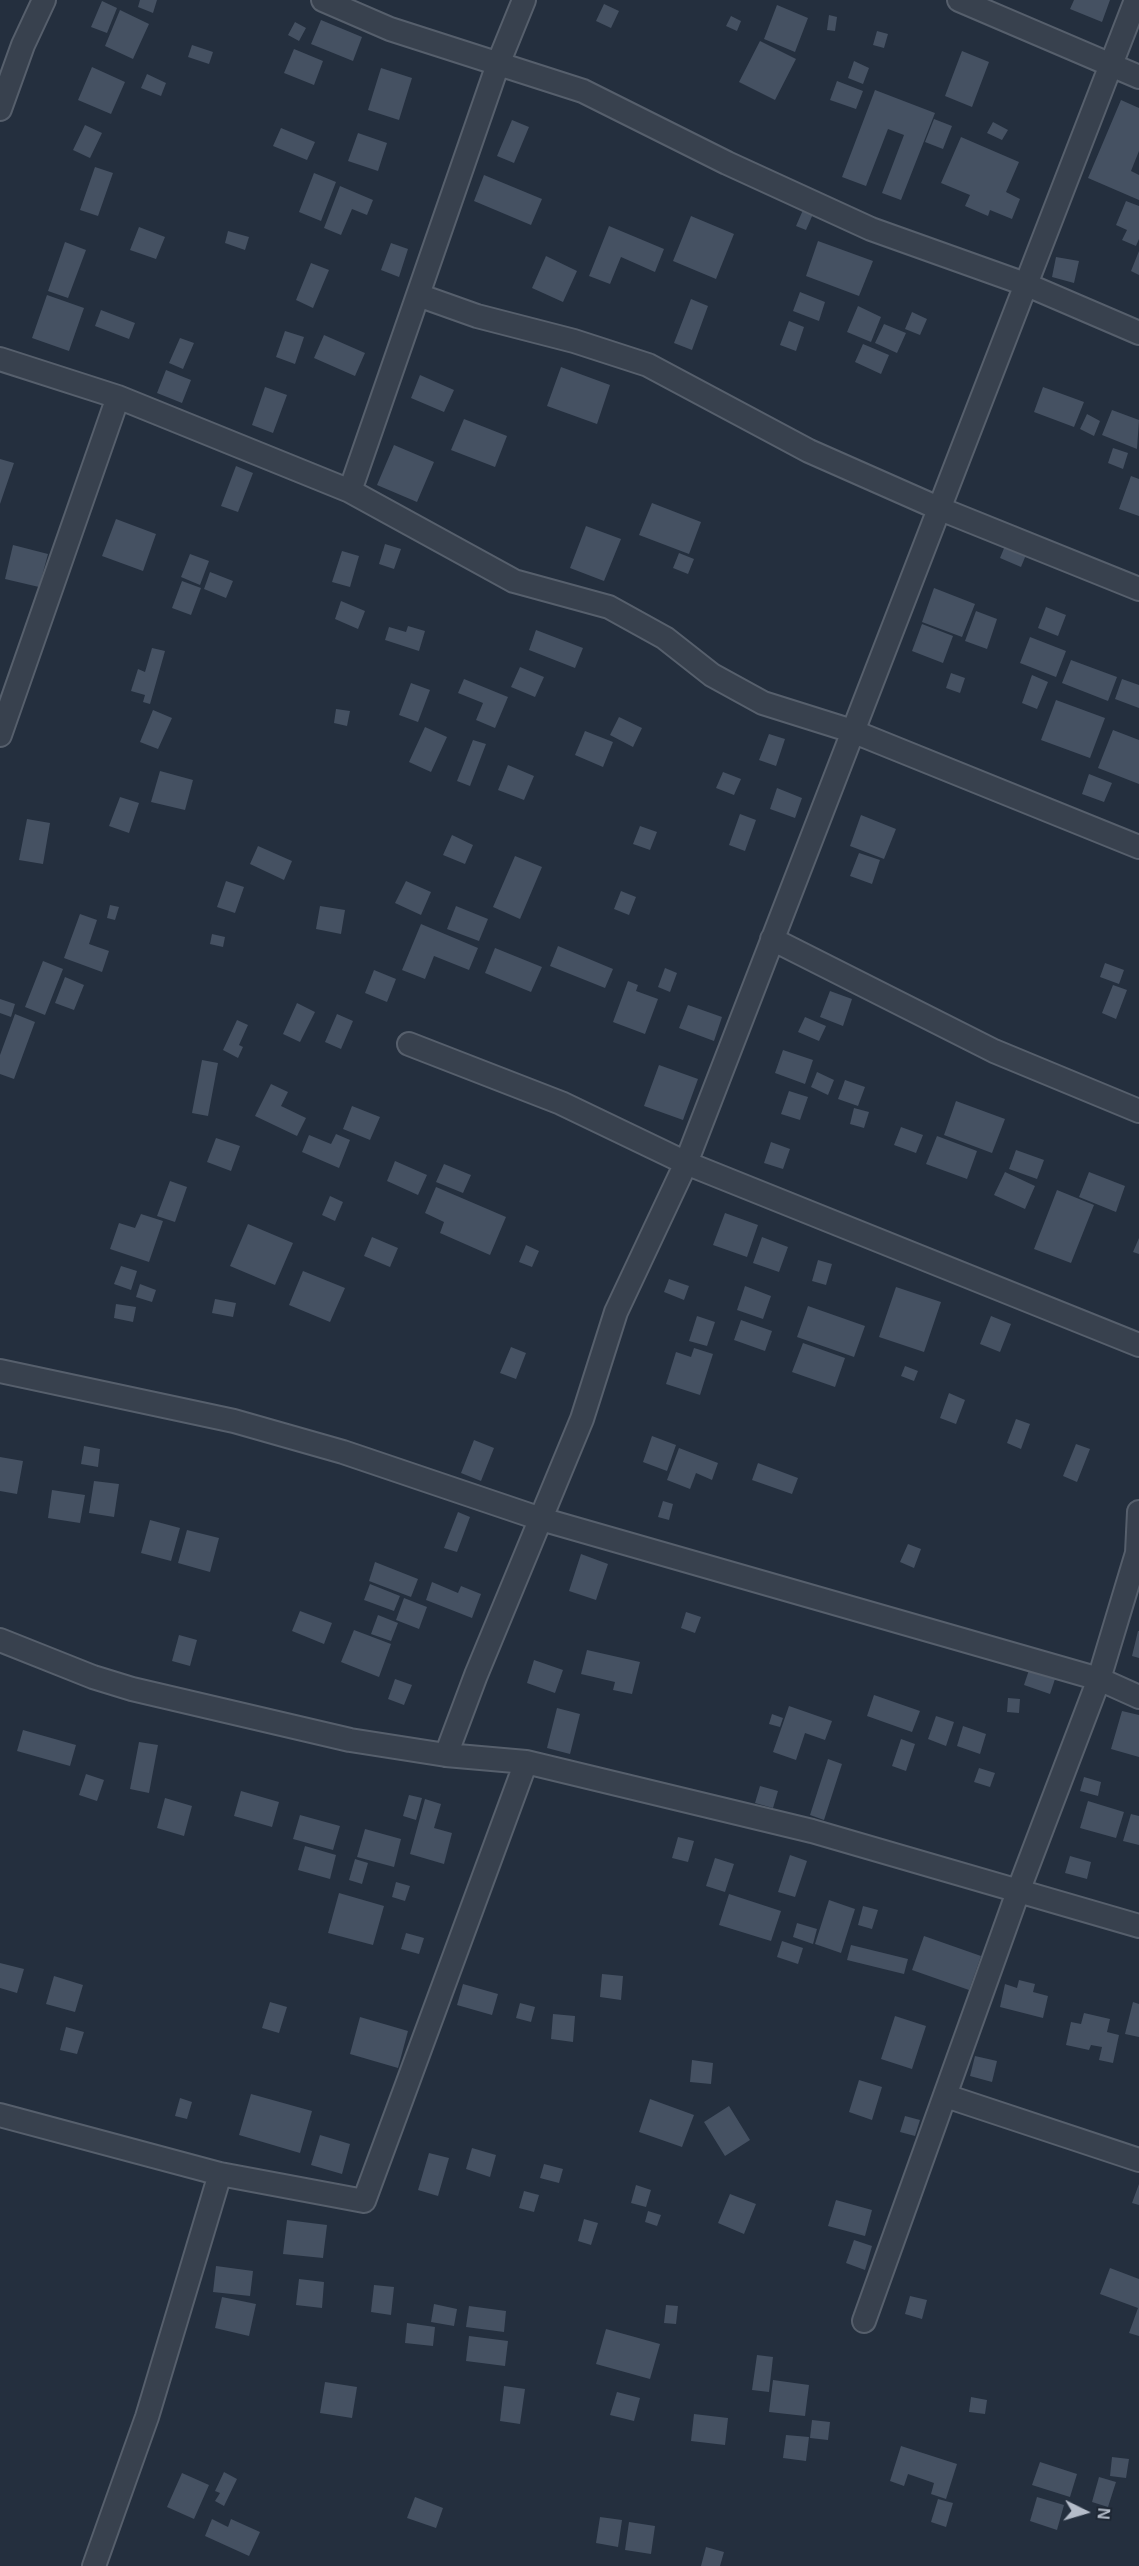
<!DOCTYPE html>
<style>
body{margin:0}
#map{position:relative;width:1139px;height:2566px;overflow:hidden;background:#242f3e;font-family:Arial,sans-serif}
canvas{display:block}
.north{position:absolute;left:1055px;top:2482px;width:60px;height:60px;-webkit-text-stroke:4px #1d2633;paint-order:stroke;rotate:95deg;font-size:16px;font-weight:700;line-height:24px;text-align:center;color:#b4bcc9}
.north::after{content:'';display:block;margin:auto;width:21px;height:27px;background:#b4bcc9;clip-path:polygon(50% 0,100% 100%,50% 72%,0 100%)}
</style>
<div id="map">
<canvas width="1139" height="2566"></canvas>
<div class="north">N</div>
</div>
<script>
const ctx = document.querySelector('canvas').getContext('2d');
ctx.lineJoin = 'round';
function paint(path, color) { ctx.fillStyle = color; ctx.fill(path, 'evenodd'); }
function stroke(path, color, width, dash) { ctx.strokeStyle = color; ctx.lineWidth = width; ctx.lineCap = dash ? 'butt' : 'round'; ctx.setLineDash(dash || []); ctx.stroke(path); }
paint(new Path2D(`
 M140,0H157L153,13L138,7Z
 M1074,0H1110L1102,22L1070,9Z
 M102,1L117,8L107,33L91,27Z
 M604,4L619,11L611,28L596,21Z
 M777,5L808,18L795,52L764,39Z
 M120,10L149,24L133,59L105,46Z
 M829,15L837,17L835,31L827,30Z
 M731,16L741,21L737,31L726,26Z
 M321,20L362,37L353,61L311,44Z
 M295,22L306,28L299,41L288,35Z
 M877,31L888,34L884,48L873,45Z
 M760,41L796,59L775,100L739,82Z
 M192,45L213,52L209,64L188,57Z
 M294,49L323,61L314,85L284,73Z
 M962,51L989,62L972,107L945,96Z
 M854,61L869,68L863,84L848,78Z
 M92,67L125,82L111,114L78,100Z
 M381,68L412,78L399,120L368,110Z
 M147,74L166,83L161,96L141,88Z
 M837,81L863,91L856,109L830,100Z
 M875,90L935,113L901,200L882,193L904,135L888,129L866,186L842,177Z
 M1121,100L1139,108V151L1131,171L1139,175V200L1088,178Z
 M934,119L952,126L943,149L925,142Z
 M512,120L529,127L514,163L497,156Z
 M993,122L1008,130L1002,140L987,133Z
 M85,125L102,133L90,158L73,150Z
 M281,128L315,142L307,160L273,146Z
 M358,133L387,143L378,171L348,161Z
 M961,137L1019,162L1006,192L1020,199L1012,219L990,210L988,216L965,206L970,195L941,183Z
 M95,167L113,173L98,216L80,210Z
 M314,173L336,182L321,221L299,212Z
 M484,175L542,199L531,225L474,201Z
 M340,186L373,200L367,215L352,209L341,235L324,228Z
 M1126,201L1139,206V239L1136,246L1122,240L1127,230L1116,225Z
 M803,210L813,214L806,230L796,226Z
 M691,216L734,234L716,279L673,261Z
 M609,226L664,249L655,272L621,257L610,284L589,276Z
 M139,227L165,237L156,259L130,250Z
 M228,231L249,237L245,250L225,243Z
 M818,241L873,261L859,296L806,276Z
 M65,242L86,250L68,298L48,291Z
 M391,243L408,249L399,277L381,270Z
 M1139,251V275L1131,271Z
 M546,256L577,271L563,302L532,288Z
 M1056,257L1079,261L1074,283L1052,277Z
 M311,263L329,270L313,308L296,300Z
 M800,292L825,302L819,321L793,311Z
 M47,295L84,308L69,351L32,338Z
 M691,299L708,306L692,350L674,343Z
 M858,306L881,317L871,342L847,332Z
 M101,310L135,323L129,339L95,326Z
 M912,312L927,319L920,335L905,329Z
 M789,321L804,327L796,351L780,345Z
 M884,324L906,333L897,353L875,343Z
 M285,331L304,337L295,364L276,357Z
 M324,335L365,353L355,376L314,358Z
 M180,338L194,343L183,369L169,363Z
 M863,344L889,355L881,374L855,362Z
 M561,367L610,385L597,424L547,406Z
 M166,370L191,380L182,403L157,393Z
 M420,375L454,390L444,412L411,398Z
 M265,387L287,395L273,433L252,425Z
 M1043,387L1084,402L1074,427L1034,412Z
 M1112,410L1139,420L1137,449L1102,435Z
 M1087,414L1100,421L1094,436L1080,429Z
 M464,419L507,436L495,467L451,450Z
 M394,445L434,462L417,502L377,485Z
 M1113,448L1128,453L1123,469L1108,463Z
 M0,459L14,463L0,504Z
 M236,466L253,473L238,512L221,506Z
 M1131,476L1139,479V516L1119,509Z
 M652,503L701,522L689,554L639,535Z
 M116,519L156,534L143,571L102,556Z
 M586,526L621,539L604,581L570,568Z
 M1007,541L1028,550L1021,567L1000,558Z
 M385,544L401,549L394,569L379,564Z
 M13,545L48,554L39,587L5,579Z
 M342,551L359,556L350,587L332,582Z
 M679,553L694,559L688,574L673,568Z
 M190,554L209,561L200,585L181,577Z
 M210,572L233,581L226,598L204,589Z
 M182,581L201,588L191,615L172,608Z
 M934,588L975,604L962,637L922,622Z
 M341,601L365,611L358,629L335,619Z
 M1046,607L1066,615L1058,636L1038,628Z
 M976,611L997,619L987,649L965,641Z
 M922,624L953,636L943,663L912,651Z
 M408,626L425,631L419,651L385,640L389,627L406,632Z
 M536,630L583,648L575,668L529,650Z
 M1030,637L1066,651L1056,677L1020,663Z
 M152,648L165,651L150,704L143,702L145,695L131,691L138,669L145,672Z
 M1071,660L1117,677L1108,701L1062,683Z
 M520,667L544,677L535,697L511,687Z
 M951,673L965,678L960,693L946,688Z
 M1032,675L1048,682L1037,709L1022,703Z
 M464,679L508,697L495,728L476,720L483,703L458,693Z
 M1122,679L1139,685V708L1115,699Z
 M411,683L430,690L418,722L399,715Z
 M1056,700L1105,718L1090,758L1041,740Z
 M336,709L350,711L347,726L334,723Z
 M153,710L172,718L158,749L140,742Z
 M619,717L642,728L633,747L610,735Z
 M425,727L447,737L431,772L409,762Z
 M1113,730L1139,740V784L1098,768Z
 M585,731L613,742L603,767L575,755Z
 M769,734L785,739L776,766L759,760Z
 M473,740L486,744L470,786L457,781Z
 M508,765L534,776L524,800L498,790Z
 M160,771L193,780L185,810L151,802Z
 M723,772L741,779L734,795L716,788Z
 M1089,774L1112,783L1104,802L1082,794Z
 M777,788L802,798L795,818L770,809Z
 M120,797L139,803L129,833L109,826Z
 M740,814L756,820L745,851L729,845Z
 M861,815L896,829L884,859L850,846Z
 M27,819L50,823L43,864L19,860Z
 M640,826L657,832L650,850L633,844Z
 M452,835L473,845L465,864L443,855Z
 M258,846L292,861L284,880L250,864Z
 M859,853L880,860L872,884L850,876Z
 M515,856L542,867L520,919L493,907Z
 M226,881L244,887L235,913L217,907Z
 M406,881L431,892L421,915L395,903Z
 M621,891L636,897L629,915L614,909Z
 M110,905L119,907L115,920L107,918Z
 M320,906L345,910L341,934L316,929Z
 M456,906L488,919L479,941L447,929Z
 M80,914L97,920L89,944L109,951L102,972L64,958Z
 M421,924L478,948L469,970L434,956L425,979L402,970Z
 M212,934L225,937L223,947L210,944Z
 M558,946L613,969L605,988L550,966Z
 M495,948L542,967L531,992L485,973Z
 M43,961L63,969L45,1015L25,1007Z
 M1105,963L1124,970L1119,984L1100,977Z
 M665,968L677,973L670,992L658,987Z
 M374,970L396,979L387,1002L365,993Z
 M65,977L84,985L74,1010L55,1003Z
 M628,981L638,985L636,991L658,999L645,1034L613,1022Z
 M1113,985L1127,990L1116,1019L1102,1013Z
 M830,991L852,999L843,1026L820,1017Z
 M0,999L15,1004L11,1017L0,1013Z
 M297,1003L315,1012L300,1042L283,1034Z
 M688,1005L722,1017L714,1041L679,1028Z
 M15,1014L35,1022L14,1079L0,1074V1055Z
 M337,1014L353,1021L341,1049L325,1042Z
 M805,1017L826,1026L819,1041L798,1032Z
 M237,1020L248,1025L239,1045L243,1047L238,1058L223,1050Z
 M783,1050L813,1060L805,1084L775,1073Z
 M202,1060L218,1063L208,1116L192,1113Z
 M659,1065L698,1079L683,1120L644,1106Z
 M817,1072L834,1080L828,1095L811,1087Z
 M845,1080L865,1087L858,1106L838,1099Z
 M271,1084L288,1092L281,1106L306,1118L297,1136L255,1116Z
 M789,1091L808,1097L800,1120L781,1114Z
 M956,1101L1005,1119L992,1153L944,1135Z
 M352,1106L380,1117L370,1140L343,1129Z
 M854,1108L869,1112L864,1128L850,1124Z
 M901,1127L923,1135L916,1153L894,1145Z
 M336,1134L350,1140L339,1168L302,1152L309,1135L331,1144Z
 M937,1136L977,1151L967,1179L926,1164Z
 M216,1138L240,1146L231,1171L207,1162Z
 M771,1142L790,1149L783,1169L764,1163Z
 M1016,1150L1044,1160L1037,1179L1009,1169Z
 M395,1161L427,1175L418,1195L387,1181Z
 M444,1164L471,1175L463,1193L436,1182Z
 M1005,1172L1035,1186L1025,1209L994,1195Z
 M1089,1172L1125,1186L1116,1212L1079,1197Z
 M170,1181L187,1187L175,1222L157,1216Z
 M436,1187L506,1217L490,1255L440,1233L444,1222L425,1213Z
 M1057,1190L1094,1205L1071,1263L1034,1249Z
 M330,1196L343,1202L335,1221L322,1215Z
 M725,1213L758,1225L747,1257L713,1245Z
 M141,1214L163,1221L149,1262L110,1249L119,1223L135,1228Z
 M248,1224L293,1243L275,1285L230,1266Z
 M372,1237L398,1248L390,1267L364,1256Z
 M762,1237L788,1247L779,1272L753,1263Z
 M1139,1238V1254L1133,1252Z
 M526,1245L539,1251L532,1267L519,1262Z
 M818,1260L832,1264L826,1285L812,1281Z
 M121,1266L137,1271L131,1290L114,1284Z
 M303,1271L345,1288L330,1322L289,1305Z
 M669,1279L689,1286L684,1300L664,1292Z
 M140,1284L156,1290L152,1302L136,1297Z
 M745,1286L771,1296L763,1319L737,1310Z
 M896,1287L941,1302L924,1352L879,1337Z
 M215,1299L236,1303L233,1317L212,1313Z
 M116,1304L136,1307L133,1322L114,1318Z
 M808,1306L865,1326L854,1357L797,1337Z
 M697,1316L715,1322L707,1346L689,1341Z
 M991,1316L1011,1324L1000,1352L980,1344Z
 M741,1320L772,1331L765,1351L734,1340Z
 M803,1343L845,1358L835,1387L792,1372Z
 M511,1347L526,1353L516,1379L500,1373Z
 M694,1348L713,1354L700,1395L666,1384L676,1352L691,1357Z
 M905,1366L918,1371L914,1381L901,1376Z
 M949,1393L965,1400L956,1424L940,1418Z
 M1016,1419L1030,1424L1021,1449L1007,1443Z
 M652,1436L676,1445L667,1471L643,1462Z
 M474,1440L494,1448L481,1481L461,1473Z
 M1076,1444L1090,1449L1077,1482L1063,1476Z
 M84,1446L100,1449L98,1467L81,1464Z
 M679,1448L718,1463L712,1480L696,1473L690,1489L667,1480Z
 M0,1457L23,1461L17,1494L0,1491Z
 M758,1463L798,1478L792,1494L752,1480Z
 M94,1481L119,1484L114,1517L89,1513Z
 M52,1490L85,1495L80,1523L48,1518Z
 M663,1501L673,1504L669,1520L658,1517Z
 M458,1512L470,1517L457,1552L444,1548Z
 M150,1520L180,1528L171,1561L141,1553Z
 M187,1530L219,1538L210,1572L178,1563Z
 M908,1544L921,1549L914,1568L900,1562Z
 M581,1554L608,1564L596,1600L569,1591Z
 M375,1562L418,1579L411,1597L369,1581Z
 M432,1582L458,1593L461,1586L481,1594L472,1618L426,1600Z
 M370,1584L400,1596L394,1611L364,1600Z
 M404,1598L427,1607L419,1629L396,1620Z
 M300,1611L332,1623L324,1644L292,1631Z
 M686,1612L701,1617L695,1633L681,1628Z
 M378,1615L398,1623L391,1641L371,1634Z
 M354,1630L391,1644L379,1677L341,1662Z
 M1138,1631H1139V1658L1132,1656Z
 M179,1635L197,1640L190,1666L172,1661Z
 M587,1650L640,1662L632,1694L613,1690L615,1682L581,1674Z
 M534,1660L563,1670L555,1693L527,1683Z
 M1029,1670L1055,1679L1050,1694L1024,1685Z
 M395,1679L412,1685L404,1705L388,1699Z
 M874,1695L920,1711L912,1732L867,1716Z
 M1008,1698L1020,1699L1019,1713L1007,1712Z
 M789,1706L832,1721L825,1740L805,1733L796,1760L773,1752Z
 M557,1708L580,1714L570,1754L547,1748Z
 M1122,1711L1139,1715V1757L1111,1749Z
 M772,1714L783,1718L780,1727L769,1724Z
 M936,1716L954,1722L946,1746L928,1739Z
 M963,1726L986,1734L980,1754L957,1746Z
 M23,1730L76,1745L70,1766L17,1751Z
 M901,1739L915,1744L906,1771L892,1766Z
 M139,1742L158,1745L149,1793L130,1789Z
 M828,1759L842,1764L824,1820L810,1815Z
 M979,1768L995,1773L990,1787L974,1782Z
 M86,1774L104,1780L97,1801L79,1795Z
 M1084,1777L1101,1782L1098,1796L1080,1791Z
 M760,1786L778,1791L773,1808L755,1803Z
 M241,1791L279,1802L272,1827L234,1816Z
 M409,1795L422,1798L416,1820L403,1816Z
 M165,1798L192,1806L184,1836L157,1828Z
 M425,1799L441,1804L434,1828L452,1833L444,1864L410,1854Z
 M1088,1801L1124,1812L1116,1838L1080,1828Z
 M1131,1814L1139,1816V1845L1123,1841Z
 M300,1815L340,1826L333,1850L293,1839Z
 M365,1829L401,1839L394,1867L357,1857Z
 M678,1837L694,1841L688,1862L672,1858Z
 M305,1846L336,1855L330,1879L298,1870Z
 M790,1855L807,1861L795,1897L778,1892Z
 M1070,1856L1091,1862L1087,1879L1065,1873Z
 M715,1858L734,1864L725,1892L706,1886Z
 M355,1859L368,1863L362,1884L349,1880Z
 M396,1882L410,1886L405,1901L392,1897Z
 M339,1893L384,1906L373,1945L328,1933Z
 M729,1894L781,1911L771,1941L719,1925Z
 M829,1900L855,1909L841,1953L815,1944Z
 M863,1906L878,1910L872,1929L858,1925Z
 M797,1923L817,1929L813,1944L793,1937Z
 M406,1933L424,1938L419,1954L401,1949Z
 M924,1936L981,1956L969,1990L912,1970Z
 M782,1941L803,1948L798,1964L777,1957Z
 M851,1945L908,1959L904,1974L847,1960Z
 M0,1963L24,1969L17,1993L0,1988Z
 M602,1974L623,1976L621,2000L600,1997Z
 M54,1976L83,1985L75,2012L46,2004Z
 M1019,1980L1035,1984L1033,1992L1048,1996L1043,2018L1000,2007L1005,1984L1017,1988Z
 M463,1984L498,1994L492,2015L457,2005Z
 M270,2002L287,2007L279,2033L262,2028Z
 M1133,2002L1139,2004V2037L1125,2034Z
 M520,2003L535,2007L531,2022L516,2018Z
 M1084,2013L1110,2019L1107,2032L1119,2035L1113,2063L1099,2060L1102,2047L1091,2045L1089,2050L1066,2045L1071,2022L1081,2024Z
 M553,2014L575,2016L573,2042L551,2039Z
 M895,2016L926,2026L912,2069L881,2059Z
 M360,2017L408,2031L398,2068L350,2054Z
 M66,2027L84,2032L77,2054L60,2050Z
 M975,2056L997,2061L992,2082L970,2076Z
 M692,2060L713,2063L711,2084L690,2082Z
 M859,2080L882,2087L872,2120L849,2112Z
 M251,2094L312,2111L300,2153L239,2135Z
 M180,2098L192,2102L187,2119L175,2116Z
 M650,2099L694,2115L682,2147L639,2132Z
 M729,2106L750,2140L725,2156L704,2122Z
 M905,2116L920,2120L915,2136L900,2132Z
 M320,2135L350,2144L342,2174L311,2165Z
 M472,2148L496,2155L490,2177L466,2169Z
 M429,2153L449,2158L438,2196L418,2190Z
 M544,2164L563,2169L559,2183L540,2178Z
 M1139,2184V2205L1132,2203Z
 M636,2185L651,2190L646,2207L631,2203Z
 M524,2191L539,2195L534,2212L519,2208Z
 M730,2194L756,2204L744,2234L718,2223Z
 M836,2200L872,2210L865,2236L828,2226Z
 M648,2211L661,2215L657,2226L645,2222Z
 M584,2219L598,2223L591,2245L578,2241Z
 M287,2220L327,2225L323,2258L283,2254Z
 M854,2240L872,2246L865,2270L846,2263Z
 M216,2266L253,2271L250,2296L213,2292Z
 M1110,2268L1139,2279V2336L1129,2333L1138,2308L1100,2294Z
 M299,2279L324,2282L322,2308L296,2305Z
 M374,2285L394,2287L391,2315L371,2312Z
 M910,2296L927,2300L922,2319L905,2314Z
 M222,2297L256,2304L249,2336L215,2328Z
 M434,2304L457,2309L454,2326L431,2322Z
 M666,2305L678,2306L676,2324L664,2323Z
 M469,2306L506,2311L504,2332L466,2327Z
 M407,2323L435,2327L433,2346L405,2343Z
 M606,2329L660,2344L650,2379L596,2364Z
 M469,2336L508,2341L505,2366L466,2361Z
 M757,2355L773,2357L769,2392L752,2390Z
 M773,2380L809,2385L805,2416L769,2412Z
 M325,2382L357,2387L352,2418L320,2413Z
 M504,2386L525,2389L520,2424L500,2421Z
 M617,2392L640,2398L634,2421L610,2415Z
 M971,2397L987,2400L985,2414L969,2412Z
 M694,2414L728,2418L725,2445L691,2441Z
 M812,2420L830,2422L828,2440L810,2438Z
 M786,2435L809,2437L806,2461L783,2458Z
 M901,2446L957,2464L946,2499L931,2494L934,2483L908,2474L904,2486L890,2481Z
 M1112,2457L1129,2459L1126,2478L1110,2476Z
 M1040,2462L1077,2474L1070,2497L1032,2485Z
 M224,2472L237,2479L224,2506L215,2501L220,2493L215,2491Z
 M182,2473L209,2485L194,2519L167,2507Z
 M1099,2477L1116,2482L1108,2507L1092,2502Z
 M415,2497L443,2508L436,2528L407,2518Z
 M1037,2497L1064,2505L1057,2530L1030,2521Z
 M938,2499L953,2503L946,2527L931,2522Z
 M600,2517L622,2520L618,2547L596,2543Z
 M212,2519L228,2527L231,2519L260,2532L249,2556L205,2536Z
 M629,2522L655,2526L651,2554L625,2550Z
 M706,2547L724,2552L720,2566H701Z`), '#455162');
const minor = new Path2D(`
 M323,0L390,29L583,91L727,163L871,229L1025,284L1139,333
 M959,0L1139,77
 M0,109L23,45L44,0
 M418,295L477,316L574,341L648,365L809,451L938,508L1139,589
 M0,359L118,397L350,491L514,581L609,607L665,638L712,675L763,703L852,731L1139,847
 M350,491L498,64L524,0
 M0,735L118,397
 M772,939L994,1051L1139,1111
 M409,1044L561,1103L686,1163L1139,1345
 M0,1371L234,1421L343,1452L541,1519L1099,1679L1139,1697
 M0,1640L93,1677L132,1689L350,1740L446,1755L526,1762L812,1831L1139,1926
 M446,1755L476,1675L582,1419L616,1312L686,1163L1136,0
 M946,2096L1139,2160
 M0,2115L220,2174L364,2201L526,1762
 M864,2321L1019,1889L1099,1679L1137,1553L1139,1512
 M94,2566L147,2417L220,2174`);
stroke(minor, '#565f6c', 26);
stroke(minor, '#38414e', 22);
</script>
